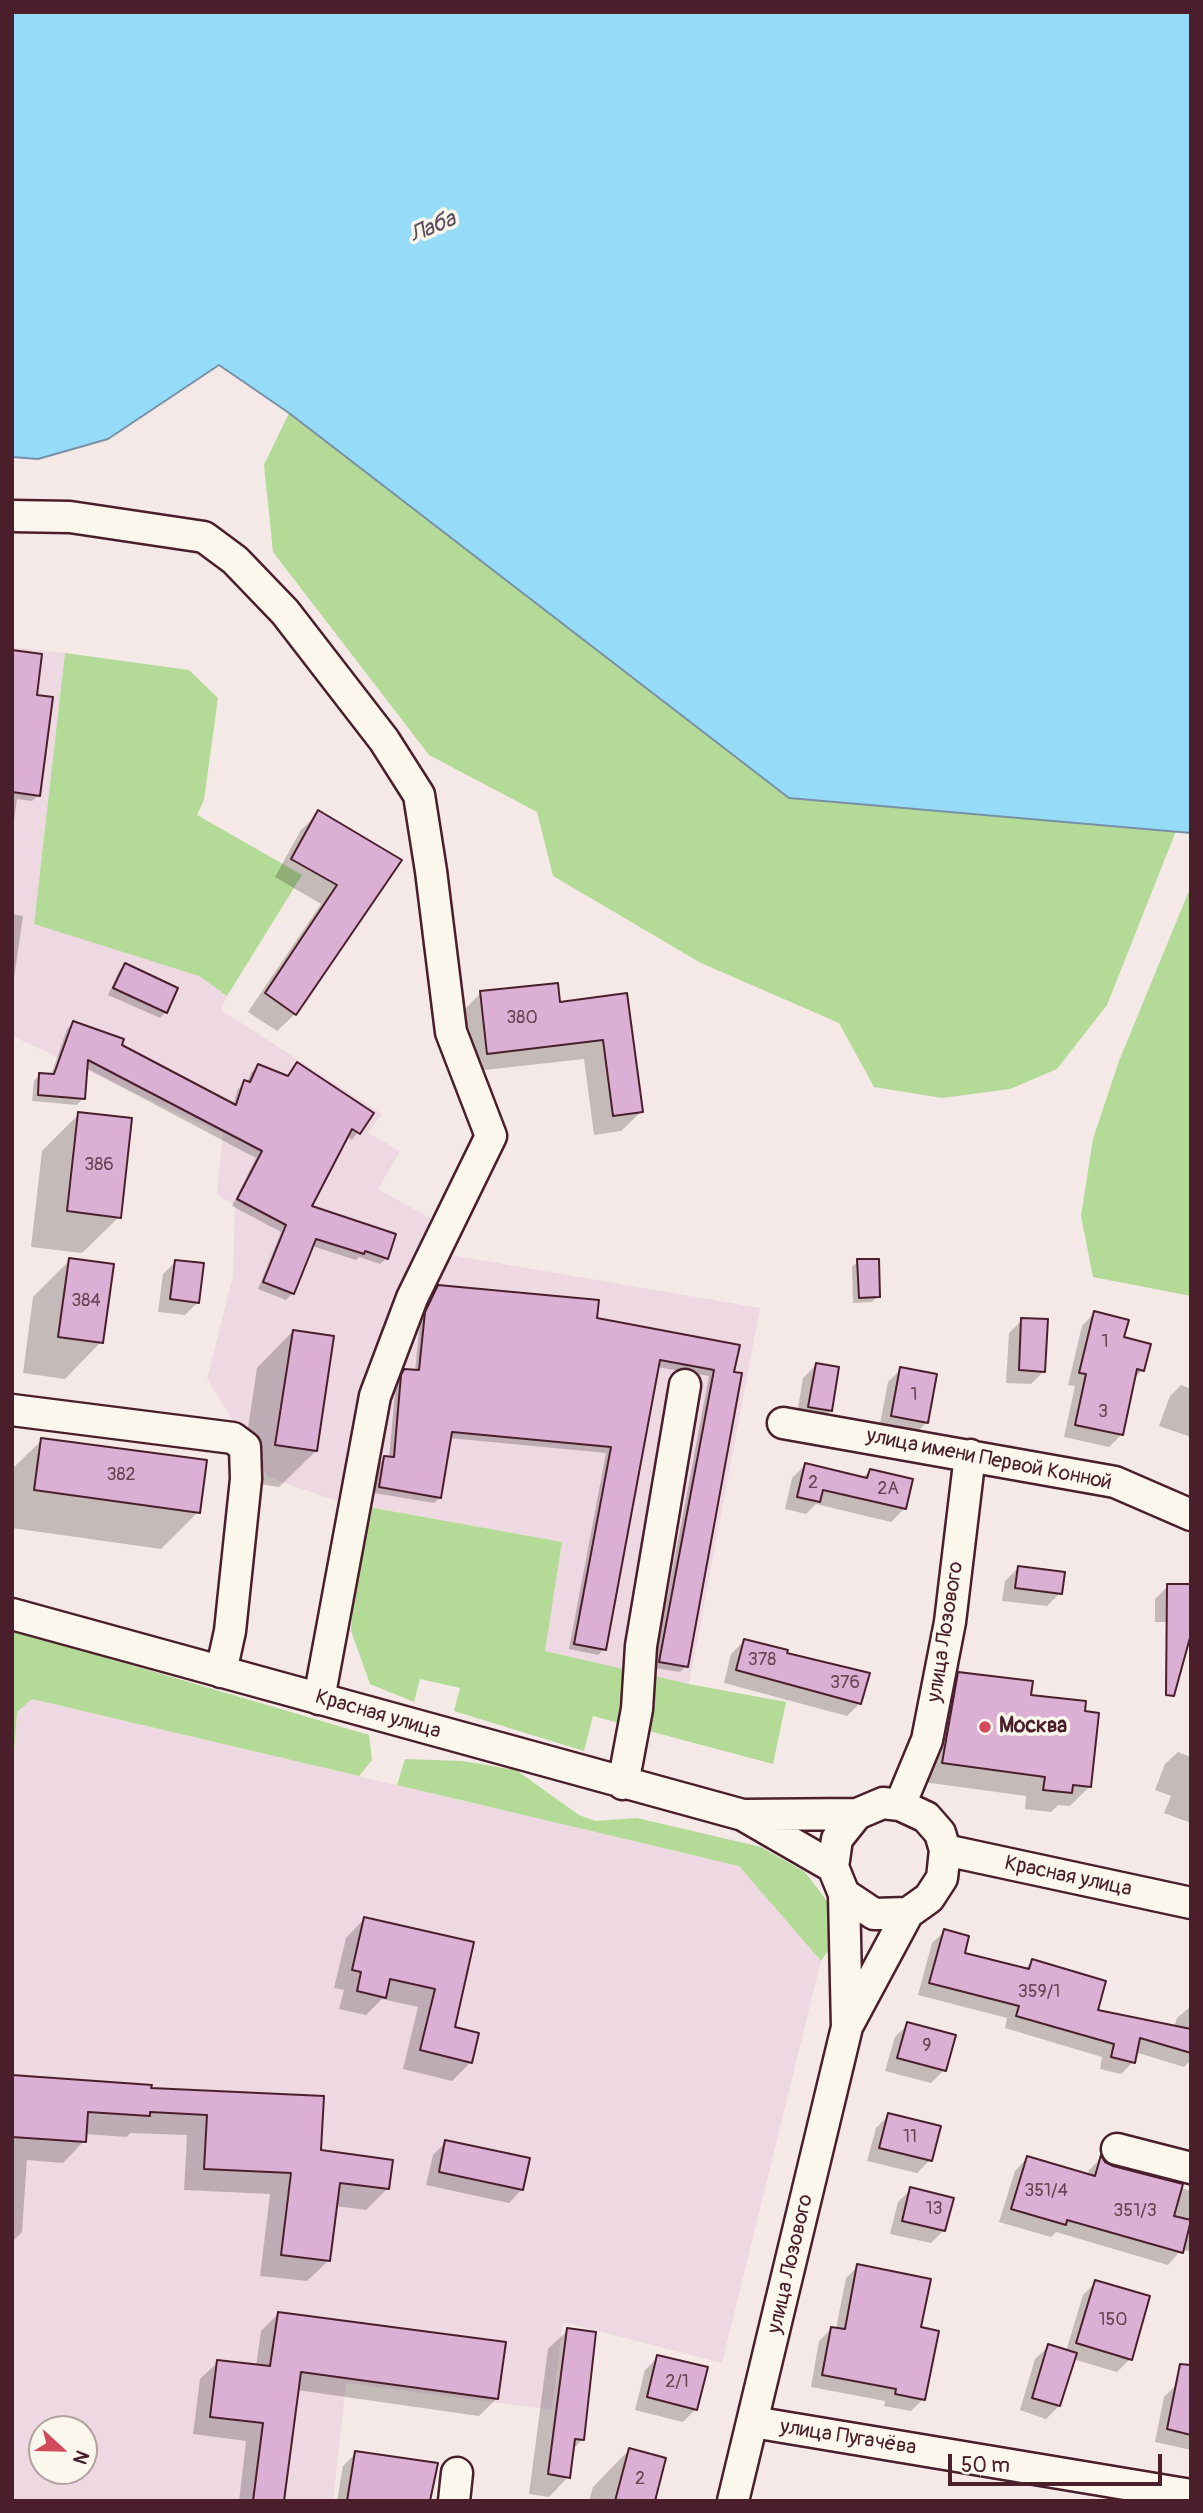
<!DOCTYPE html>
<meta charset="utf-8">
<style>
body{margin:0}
#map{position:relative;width:1203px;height:2513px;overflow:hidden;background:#f5e9e7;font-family:Pangolin,sans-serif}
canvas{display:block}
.frame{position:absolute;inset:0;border:14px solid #4a1f2b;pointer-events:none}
.north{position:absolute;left:28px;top:2415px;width:70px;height:70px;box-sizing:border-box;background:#fbf7ec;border:2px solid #b4a19f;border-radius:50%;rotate:112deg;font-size:19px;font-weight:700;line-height:28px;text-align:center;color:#4a1f2b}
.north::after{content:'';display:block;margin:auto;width:24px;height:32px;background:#d1495b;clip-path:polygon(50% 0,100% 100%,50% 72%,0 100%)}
.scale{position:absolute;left:948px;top:2454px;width:214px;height:32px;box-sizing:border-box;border:4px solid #4a1f2b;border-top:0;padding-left:9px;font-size:21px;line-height:24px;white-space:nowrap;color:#4a1f2b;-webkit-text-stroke:5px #fbf7ec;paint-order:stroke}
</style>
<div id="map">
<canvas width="1203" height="2513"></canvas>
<div class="frame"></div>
<div class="north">N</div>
<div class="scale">50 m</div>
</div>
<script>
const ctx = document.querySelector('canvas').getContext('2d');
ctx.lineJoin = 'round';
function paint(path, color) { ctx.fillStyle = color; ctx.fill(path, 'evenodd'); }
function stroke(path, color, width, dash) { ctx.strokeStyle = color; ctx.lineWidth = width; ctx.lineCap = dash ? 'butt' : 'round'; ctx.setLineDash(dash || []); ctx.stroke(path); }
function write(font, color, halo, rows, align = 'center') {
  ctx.font = font + ' Pangolin,sans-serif'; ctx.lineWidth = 7; ctx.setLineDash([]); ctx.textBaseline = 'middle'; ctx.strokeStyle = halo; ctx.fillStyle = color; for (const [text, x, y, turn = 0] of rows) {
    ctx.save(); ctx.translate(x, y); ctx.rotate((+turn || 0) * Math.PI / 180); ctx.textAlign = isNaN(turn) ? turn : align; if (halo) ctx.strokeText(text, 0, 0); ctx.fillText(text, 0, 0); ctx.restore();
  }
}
paint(new Path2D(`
 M12,647L65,653L34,923L199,976L227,996L221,1010L382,1114L368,1133L400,1151L378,1189L434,1220L368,1396L337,1501L268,1477L207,1379L233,1276L235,1206L217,1194L223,1134L12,1036Z
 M445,1254L760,1308L689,1684L545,1651L562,1542L363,1506L384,1399Z
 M32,1699L739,1866L821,1961L722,2363L563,2322L552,2410L346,2383L333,2501H12V1779L17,1712ZM42,2429H84V2471H42Z`), '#eed8e1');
paint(new Path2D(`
 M289,413L789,798L1176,831L1107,1005L1057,1069L1010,1089L942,1098L874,1087L839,1023L701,963L553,876L537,812L429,755L273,552L264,465Z
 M65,653L189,670L218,698L204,800L197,815L302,875L227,996L199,976L34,924Z
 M1191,886V1296L1093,1277L1081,1216L1093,1139L1119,1061Z
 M363,1506L562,1542L545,1651L689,1684L786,1702L773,1764L593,1716L584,1751L454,1711L460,1688L420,1679L414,1702L370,1684L351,1631L356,1555Z
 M12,1630L369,1735L372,1760L359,1776L32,1699L17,1712L12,1779Z
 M405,1759L462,1761L516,1770L579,1815L595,1821L637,1818L761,1847L805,1872L833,1909L834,1942L821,1961L739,1866L397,1785Z`), '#b3da97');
const water = new Path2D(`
 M12,12H1191V833L789,798L289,413L219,365L108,439L38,459L12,457Z`);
paint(water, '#96dbf8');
stroke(water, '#7890a6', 2);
paint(new Path2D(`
 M12,652L35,696L38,795L32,801L17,799L12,834Z
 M319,813L400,860L295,1014L277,1031L248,1012L321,904L275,877L301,830Z
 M12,914L23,916L12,992Z
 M125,965L166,1012L160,1018L108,995L119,971Z
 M481,993L559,1004L625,995L641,1112L621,1131L594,1135L584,1059L467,1072L461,1013Z
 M74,1023L233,1105L238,1089L245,1082L247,1083L251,1073L258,1066L287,1077L297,1064L372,1113L352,1140L347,1136L310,1207L387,1258L380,1264L359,1257L356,1260L312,1246L293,1293L286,1300L258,1289L281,1232L232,1206L256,1158L86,1068L83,1098L77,1105L32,1101L34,1081L40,1074L51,1075L67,1029Z
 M79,1114L119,1217L82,1253L31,1247L42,1151Z
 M70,1260L101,1342L65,1379L23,1373L33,1297Z
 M176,1261L198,1302L185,1315L158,1312L163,1274Z
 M858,1261L878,1296L872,1302L853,1303L852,1267Z
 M439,1286L595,1320L738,1346L686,1666L680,1672L654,1668L709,1376L657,1367L604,1649L598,1655L569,1649L606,1453L449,1438L440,1497L434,1503L374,1493L379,1464L385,1458H389L396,1383L405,1371L415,1372L420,1320L432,1293Z
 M1094,1313L1122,1339L1143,1370L1133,1379L1122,1434L1109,1447L1064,1437L1075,1386L1068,1385L1082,1326Z
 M1022,1320L1044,1371L1031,1384L1006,1383L1009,1333Z
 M293,1331L316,1451L279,1487L240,1481L257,1368Z
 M816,1365L830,1411L817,1424L796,1420L803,1378Z
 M901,1369L927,1422L914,1435L879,1429L888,1382Z
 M1181,1385L1191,1389V1437L1159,1426L1170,1396Z
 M42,1440L198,1512L161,1549L12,1528V1469Z
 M805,1465L862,1478L870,1471L905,1508L891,1522L816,1504L806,1514L785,1509L792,1478Z
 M1018,1568L1060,1593L1047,1606L1002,1601L1005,1581Z
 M1168,1586L1182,1622H1155V1599Z
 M744,1641L785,1654L860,1703L847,1716L724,1683L731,1654Z
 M959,1674L1029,1696L1090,1786L1070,1806L1058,1805L1051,1812L1025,1809L1026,1796L923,1782L939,1693Z
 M1178,1752L1191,1757V1823L1164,1813L1171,1796L1155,1790L1165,1764Z
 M364,1919L472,1944L453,2028L471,2062L452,2081L403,2069L418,2007L382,1999L366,2015L339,2009L344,1990L334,1988L346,1938Z
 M945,1931L963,1954L1024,1970L1032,1961L1096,2011L1174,2027L1177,2018L1191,2006V2060L1184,2067L1135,2052L1133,2062L1121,2074L1100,2069L1102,2057L1005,2028L1007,2018L918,1995L932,1943Z
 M908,2024L944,2070L931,2083L885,2071L895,2037Z
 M12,2077L150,2090L320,2152L388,2188L366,2210L335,2206L329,2260L307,2281L260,2276L270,2194L184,2190L187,2135L130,2133L127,2137L85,2134L84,2141L63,2163L27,2160L22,2232L12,2242Z
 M889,2115L930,2160L917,2173L867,2161L876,2128Z
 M446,2142L522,2189L509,2203L426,2185L433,2155Z
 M1027,2158L1087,2176L1089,2170L1101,2158L1104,2163L1191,2191V2252L1182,2249L1168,2265L1056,2232L1051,2237L999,2222L1015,2171Z
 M911,2189L944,2230L931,2243L890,2234L898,2202Z
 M858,2266L918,2328L923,2399L911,2411L884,2406L885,2401L811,2387L819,2341L832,2328L836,2329L846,2278Z
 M1096,2282L1130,2359L1117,2372L1073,2359L1059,2406L1046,2419L1020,2410L1035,2359L1049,2346L1066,2351L1083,2295Z
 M278,2314L497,2398L479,2416L297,2390L284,2501H239L246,2441L193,2434L200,2379L218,2362L256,2366L261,2331Z
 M568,2330L583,2439L572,2450L568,2477L549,2497L529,2494L548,2349Z
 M658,2357L696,2409L683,2422L635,2410L645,2370Z
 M1177,2384L1191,2387V2450L1155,2442L1164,2397Z
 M629,2450L653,2501H589L593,2487Z
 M356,2453L429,2501H337L343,2466Z`), '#0003');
const building = new Path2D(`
 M12,650L42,654L37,695L53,697L40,796L12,792Z
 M318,810L402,860L296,1015L265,993L337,885L291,859Z
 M125,963L178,988L167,1013L113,988Z
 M558,983L560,1002L627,993L643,1112L613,1116L603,1040L487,1054L480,991Z
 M73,1021L124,1039L122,1045L236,1105L244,1080L250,1082L258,1064L288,1076L297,1062L374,1113L360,1134L352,1129L312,1206L396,1234L388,1259L365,1251L364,1254L316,1239L294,1294L263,1282L286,1225L237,1199L262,1151L88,1060L85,1099L38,1095L39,1073L54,1074Z
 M78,1112L132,1118L121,1218L67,1211Z
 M69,1258L114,1264L103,1343L58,1337Z
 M857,1259H879L880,1297L859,1298Z
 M175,1260L204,1263L199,1303L170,1299Z
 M438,1285L599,1300L597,1318L740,1345L734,1372L742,1373L688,1667L659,1662L714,1370L660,1360L606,1650L574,1644L611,1447L452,1432L441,1498L379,1487L384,1456L394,1457L401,1375L404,1369L419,1370L425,1312Z
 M1094,1311L1129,1320L1124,1337L1151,1344L1144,1371L1137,1369L1123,1435L1075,1425L1086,1374L1079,1373Z
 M1021,1318L1048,1319L1045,1372L1019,1370Z
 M293,1330L334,1336L317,1451L275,1445Z
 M816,1363L839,1367L832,1411L808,1407Z
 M900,1367L937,1374L928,1423L891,1416Z
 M41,1438L207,1460L200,1513L34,1490Z
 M805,1463L867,1478L870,1469L913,1479L906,1509L823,1490L820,1502L797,1497Z
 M1018,1566L1065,1572L1062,1594L1015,1588Z
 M1167,1584H1191V1634L1174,1696L1166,1695Z
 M744,1639L788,1650L787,1653L870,1673L861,1704L736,1670Z
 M958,1672L1033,1681L1031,1695L1086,1701L1085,1711L1099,1713L1091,1787L1073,1785L1072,1793L1043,1790L1045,1777L942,1763Z
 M364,1917L474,1942L455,2027L479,2033L472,2063L420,2050L435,1989L390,1979L386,1998L357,1991L361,1972L352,1970Z
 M944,1929L969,1936L965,1953L1029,1969L1032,1959L1106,1981L1098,2010L1191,2029V2053L1140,2038L1135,2063L1111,2057L1114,2044L1016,2016L1019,2006L929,1983Z
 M907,2022L956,2035L946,2071L897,2058Z
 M12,2075L152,2085L151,2088L324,2096L321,2150L393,2160L389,2189L340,2183L330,2261L281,2255L291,2173L204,2169L207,2115L150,2112V2116L88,2112L86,2142L12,2137Z
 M888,2113L941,2126L932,2161L879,2148Z
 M445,2140L530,2158L523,2190L439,2172Z
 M1101,2155L1105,2162L1113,2166L1183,2184L1174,2216L1191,2220L1183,2253L1067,2220L1066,2225L1011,2209L1027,2156L1095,2176Z
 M910,2187L954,2198L945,2231L902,2221Z
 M857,2264L931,2279L921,2327L939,2331L925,2400L895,2394L896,2389L822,2375L831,2327L845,2329Z
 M1095,2280L1150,2296L1132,2360L1076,2343Z
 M278,2312L506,2342L498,2399L301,2372L284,2501H253L263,2423L210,2417L217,2360L270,2366Z
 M567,2328L596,2332L584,2440L575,2439L570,2478L548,2474Z
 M1048,2344L1077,2353L1060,2406L1032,2398Z
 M657,2355L708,2367L697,2410L647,2397Z
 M1180,2364L1191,2365V2435L1167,2429Z
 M629,2448L666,2458L655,2501H615Z
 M355,2451L438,2463L430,2501H347Z`);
paint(building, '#dcb0d4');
stroke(building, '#4a1f2b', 2);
const minor = new Path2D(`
 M12,516L70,517L204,537L235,560L285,612L384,740L419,795L431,871L451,1032L491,1136L412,1298L375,1396L319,1699
 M12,1410L233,1438L245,1447L246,1479L230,1631L221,1672
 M783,1423L1115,1482L1191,1515
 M12,1614L743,1815L833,1867L844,1894L874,1914L908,1913L929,1898L942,1878L945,1850L940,1833L926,1817L900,1805L883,1803L857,1814L837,1839L833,1867
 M623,1784L637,1709L641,1646L685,1385
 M900,1805L927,1740L950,1622L970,1455
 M744,1815L857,1814
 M945,1850L1191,1903
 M849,2023L908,1913
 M1117,2149L1191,2168
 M753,2422L1191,2495
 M454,2501L457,2473
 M733,2501L847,2027L844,1894`);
stroke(minor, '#4a1f2b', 35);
stroke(minor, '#fbf7ec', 30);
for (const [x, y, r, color] of [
 [985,1727,7,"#d1495b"]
]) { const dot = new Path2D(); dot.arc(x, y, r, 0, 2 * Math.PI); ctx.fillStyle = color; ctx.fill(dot); stroke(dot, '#fbf7ec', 2.5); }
write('18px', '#6e4355', null, [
 ["380",522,1018],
 ["386",99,1165],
 ["384",86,1301],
 ["1",1105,1342],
 ["1",914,1395],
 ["3",1103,1412],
 ["382",121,1475],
 ["2",813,1483],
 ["2А",888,1489],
 ["378",762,1660],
 ["376",845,1683],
 ["359/1",1039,1992],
 ["9",927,2046],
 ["11",910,2137],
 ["351/4",1046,2191],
 ["13",934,2209],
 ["351/3",1135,2211],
 ["150",1113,2320],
 ["2/1",677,2382],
 ["2",640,2479]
]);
write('21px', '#4a1f2b', '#fbf7ec', [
 ["улица имени Первой Конной",989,1460,11],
 ["улица Лозового",946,1632,-81],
 ["Красная улица",378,1715,16],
 ["Красная улица",1068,1877,12],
 ["улица Лозового",791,2264,-77],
 ["улица Пугачёва",848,2438,9]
]);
write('bold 21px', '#4a1f2b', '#fbf7ec', [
 ["Москва",999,1727]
], 'left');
write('italic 23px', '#5d4e5e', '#fbf7ec', [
 ["Лаба",433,228,-23]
]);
</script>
